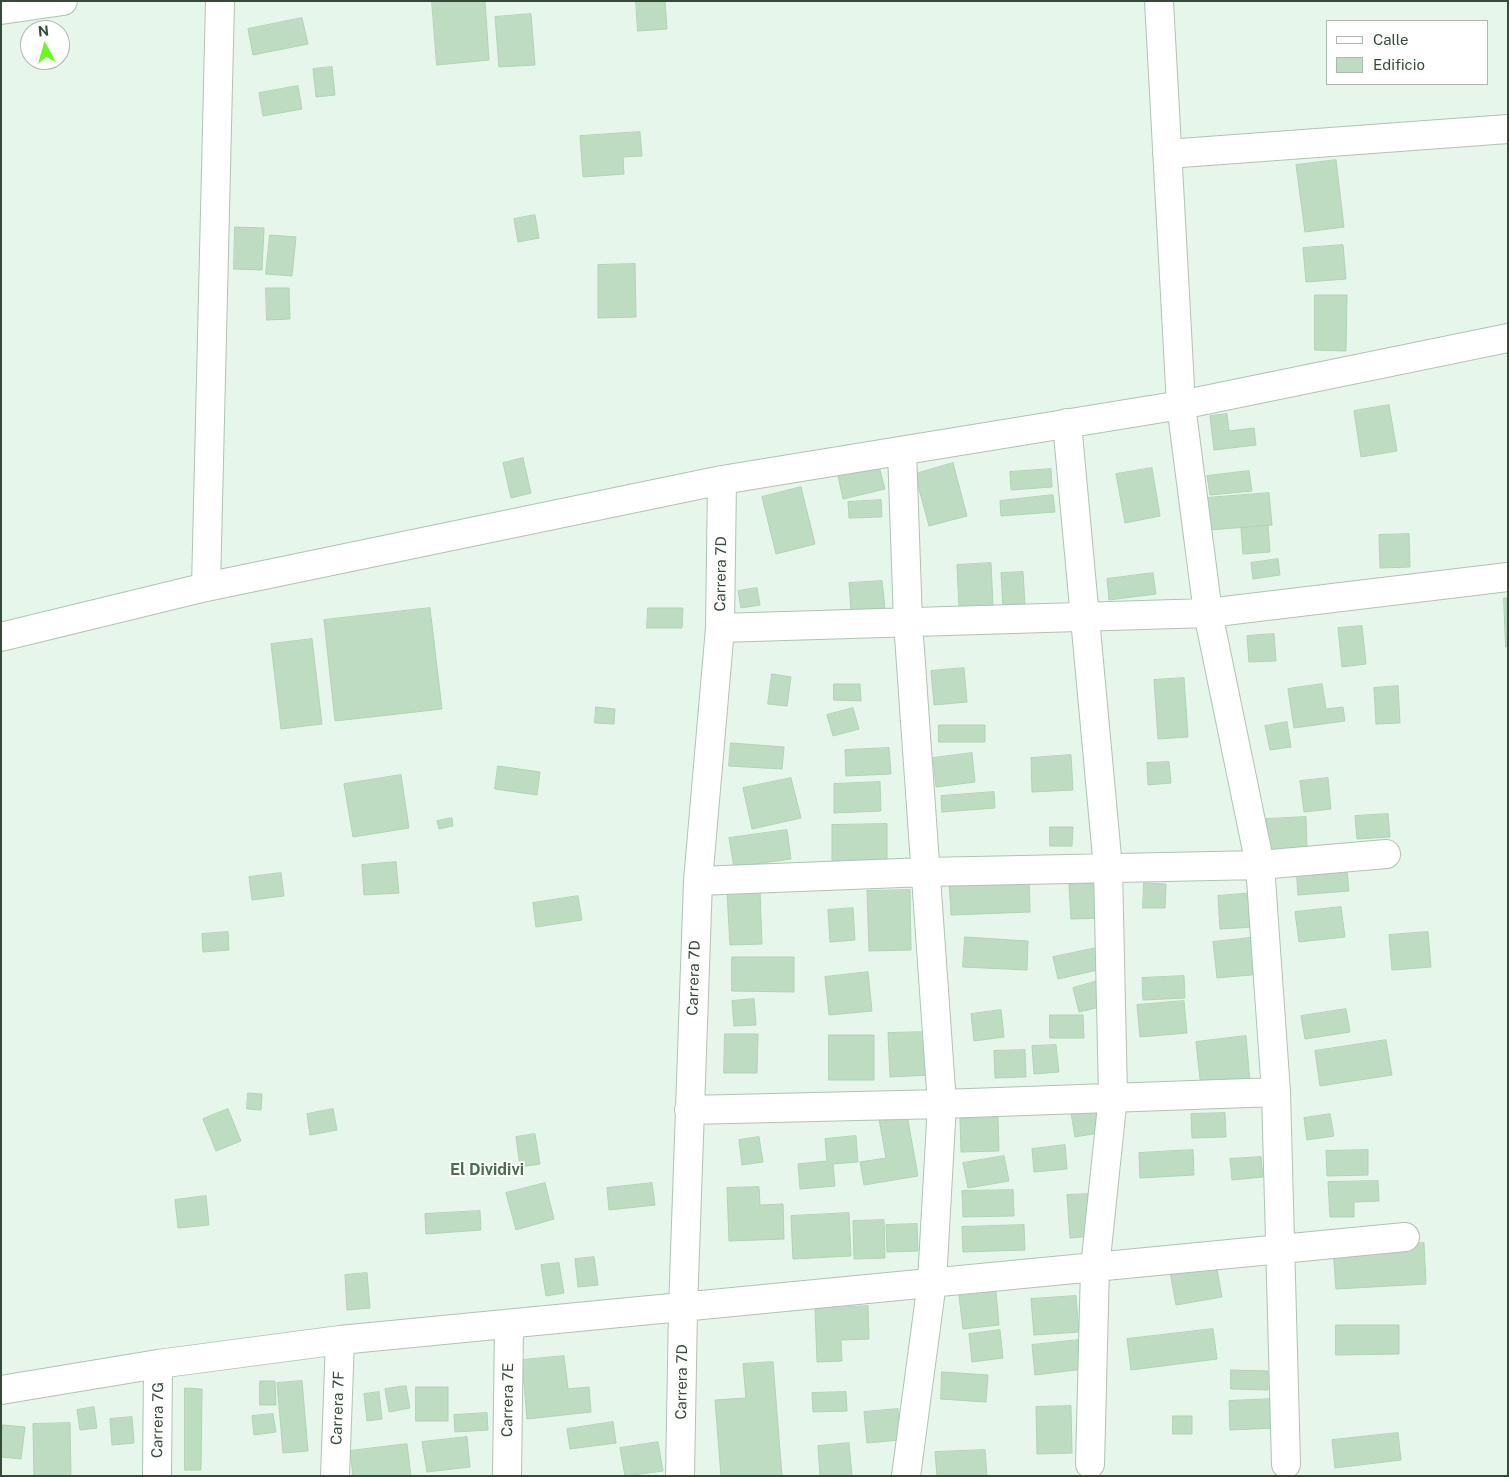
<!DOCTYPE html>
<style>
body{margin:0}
#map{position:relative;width:1509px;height:1477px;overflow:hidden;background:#e7f6eb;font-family:"Public Sans",sans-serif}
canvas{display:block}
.frame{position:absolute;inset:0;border:2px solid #354a38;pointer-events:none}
.legend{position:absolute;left:1326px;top:20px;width:162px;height:65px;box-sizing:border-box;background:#fff;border:1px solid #aeb7af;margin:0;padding:6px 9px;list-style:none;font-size:15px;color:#354a38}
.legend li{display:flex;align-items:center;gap:10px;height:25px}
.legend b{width:25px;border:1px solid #aeb7af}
.north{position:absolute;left:20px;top:20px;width:50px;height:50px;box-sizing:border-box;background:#fff;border:1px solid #aeb7af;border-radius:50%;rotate:354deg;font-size:14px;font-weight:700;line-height:20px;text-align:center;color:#354a38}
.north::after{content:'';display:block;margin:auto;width:18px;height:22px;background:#63ff15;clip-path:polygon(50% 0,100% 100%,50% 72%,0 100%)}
</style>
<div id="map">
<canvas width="1509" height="1477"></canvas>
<div class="frame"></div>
<ul class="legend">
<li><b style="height:6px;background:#fff"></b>Calle</li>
<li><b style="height:14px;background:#bedcc2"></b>Edificio</li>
</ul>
<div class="north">N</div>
</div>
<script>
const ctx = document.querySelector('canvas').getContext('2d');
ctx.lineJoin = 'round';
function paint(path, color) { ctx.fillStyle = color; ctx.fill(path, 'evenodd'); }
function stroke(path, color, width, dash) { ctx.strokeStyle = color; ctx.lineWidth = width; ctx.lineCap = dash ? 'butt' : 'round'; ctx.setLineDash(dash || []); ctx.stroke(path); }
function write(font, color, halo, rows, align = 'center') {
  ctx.font = font + ' "Public Sans",sans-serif'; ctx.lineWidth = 4; ctx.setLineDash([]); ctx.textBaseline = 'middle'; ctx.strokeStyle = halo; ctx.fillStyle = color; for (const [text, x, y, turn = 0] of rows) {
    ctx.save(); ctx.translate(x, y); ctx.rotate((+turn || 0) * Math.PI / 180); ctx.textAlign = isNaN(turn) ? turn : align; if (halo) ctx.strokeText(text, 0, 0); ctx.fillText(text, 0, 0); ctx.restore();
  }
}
const building = new Path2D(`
 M432,1H485L489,60L437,65Z
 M636,1H665L667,29L638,31Z
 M531,14L535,65L499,67L495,17Z
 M302,18L308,44L253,55L248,29Z
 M332,67L335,95L316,97L313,69Z
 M298,86L302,109L263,116L259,93Z
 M640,132L642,156L623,157L624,174L583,177L580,136Z
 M1336,160L1344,227L1305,232L1296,165Z
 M535,215L539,238L518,242L514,219Z
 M235,227L264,228L262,270L234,269Z
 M270,235L296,237L292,276L266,274Z
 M1343,245L1346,279L1306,282L1303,248Z
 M635,264L636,317L598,318V265Z
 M266,288H289L290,319L267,320Z
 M1315,295H1347L1346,351L1315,350Z
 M1389,405L1397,451L1361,457L1354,411Z
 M1227,414L1229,431L1254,428L1256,445L1214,450L1210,416Z
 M523,458L531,493L511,498L503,463Z
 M953,463L967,516L929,526L915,474Z
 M879,466L885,489L843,499L838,476Z
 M1152,468L1160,516L1125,523L1116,474Z
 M1051,469L1052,487L1011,490L1010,472Z
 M1249,471L1252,491L1210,495L1207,476Z
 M801,487L815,544L776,554L762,497Z
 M1269,493L1272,525L1209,530L1206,498Z
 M1053,495L1055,512L1001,516L1000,501Z
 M881,500L882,517L849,518L848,502Z
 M1268,526L1270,552L1243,554L1241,528Z
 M1409,534L1410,567L1380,568L1379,535Z
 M1278,559L1280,575L1253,579L1251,563Z
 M991,563L993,605L959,607L957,565Z
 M1023,572L1025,605L1003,607L1001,573Z
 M1153,573L1156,594L1109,600L1107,579Z
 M882,581L885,608L851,611L849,583Z
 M757,588L760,605L741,608L738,591Z
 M1504,598H1508V646L1506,647Z
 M430,608L442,709L335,721L324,620Z
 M648,608H683L682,628H647Z
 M1362,626L1366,664L1342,667L1338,628Z
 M1274,634L1276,661L1249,662L1247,636Z
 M312,639L322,724L281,729L271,644Z
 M964,668L967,702L934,705L931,671Z
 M772,674L791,677L787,706L768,704Z
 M1184,678L1188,737L1158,739L1154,680Z
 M834,684H860L861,701L834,700Z
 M1322,684L1326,709L1343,707L1345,721L1294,728L1288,689Z
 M1398,686L1400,723L1376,724L1374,688Z
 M596,707L615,709L614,724L595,723Z
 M853,708L859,729L833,736L827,715Z
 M1287,722L1291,747L1270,750L1265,726Z
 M939,725H985V742H939Z
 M731,743L784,747L782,769L729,766Z
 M889,748L891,774L846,776L845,750Z
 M972,753L975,782L936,787L933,758Z
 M1071,755L1073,790L1032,792L1031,758Z
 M1169,762L1171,783L1148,785L1147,763Z
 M498,766L540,772L537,795L495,789Z
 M401,775L409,828L353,837L344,784Z
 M791,778L801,818L752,829L743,788Z
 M1328,778L1331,809L1304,812L1300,781Z
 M880,782L881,811L834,813V784Z
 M994,792L995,808L942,812L941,796Z
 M1388,814L1390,837L1357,839L1355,816Z
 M1306,817L1307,848L1269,850L1266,819Z
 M452,818L453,826L439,829L437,821Z
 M887,824V861L832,862V825Z
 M1050,827H1073L1072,846H1050Z
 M787,830L791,859L734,867L729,838Z
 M396,862L399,893L364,895L362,865Z
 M1346,862L1349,891L1298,895L1296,866Z
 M281,873L284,896L252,900L249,877Z
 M1029,876L1030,912L951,915L949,879Z
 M1105,883L1106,918L1071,919L1069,885Z
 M1144,883L1166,884L1165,908H1143Z
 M910,890L911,950L869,951L867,891Z
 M760,891L762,944L730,945L727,893Z
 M1253,893L1255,927L1220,929L1218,896Z
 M578,896L582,920L536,927L533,903Z
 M1341,907L1345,937L1299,942L1295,912Z
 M853,908L855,940L830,942L828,910Z
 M228,932L229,950L203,952L202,934Z
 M1428,932L1431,967L1392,970L1389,935Z
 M965,937L1028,941L1027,970L963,967Z
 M1259,937L1262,974L1217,978L1213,942Z
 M1097,948L1102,969L1058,979L1053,957Z
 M732,957H794V992L732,991Z
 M868,972L872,1011L829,1015L825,977Z
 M1184,976L1185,998L1143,1000L1142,978Z
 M1101,980L1108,1005L1079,1012L1073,988Z
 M754,999L756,1025L734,1026L732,1001Z
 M1184,1001L1187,1033L1140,1037L1137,1005Z
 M1346,1009L1350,1032L1305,1039L1301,1016Z
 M1001,1010L1004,1037L974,1041L971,1014Z
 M1050,1015H1083L1084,1038H1050Z
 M928,1032L930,1075L890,1077L888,1033Z
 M725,1034H758L757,1073H724Z
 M829,1035H874V1080H829Z
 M1246,1036L1250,1082L1201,1088L1196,1042Z
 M1386,1040L1392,1075L1320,1086L1315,1051Z
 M1056,1045L1059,1072L1034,1074L1032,1046Z
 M1025,1050L1026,1077L995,1078L994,1051Z
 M248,1093L262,1094L261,1110L247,1109Z
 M228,1109L241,1141L216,1151L203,1119Z
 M333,1109L337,1130L310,1135L307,1114Z
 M1101,1109L1105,1132L1075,1137L1071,1113Z
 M1225,1113L1226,1137L1192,1138L1191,1114Z
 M1330,1114L1334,1136L1307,1140L1304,1118Z
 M907,1115L918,1176L864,1185L860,1162L886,1158L879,1119Z
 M998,1118L999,1151L961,1152L960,1119Z
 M535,1134L540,1164L520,1167L516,1137Z
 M856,1136L858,1162L833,1164L835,1186L800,1189L798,1164L827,1161L825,1139Z
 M759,1137L763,1162L742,1165L739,1140Z
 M1065,1145L1067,1169L1034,1172L1032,1149Z
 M1193,1150L1194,1175L1140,1178L1139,1153Z
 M1368,1150V1175L1327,1176L1326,1151Z
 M1004,1156L1009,1181L968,1188L963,1163Z
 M1261,1157L1263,1177L1232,1180L1230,1159Z
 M1378,1181L1379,1201L1354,1202V1217H1330L1328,1182Z
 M545,1183L554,1219L516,1230L506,1193Z
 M652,1183L655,1205L609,1210L607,1188Z
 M759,1187L760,1205L783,1204L784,1239L729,1241L727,1188Z
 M1013,1190L1014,1216L963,1217L962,1191Z
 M1091,1194L1094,1236L1070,1238L1067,1195Z
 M206,1196L209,1225L178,1228L175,1200Z
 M480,1211L481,1230L426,1234L425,1214Z
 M849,1213L851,1256L793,1259L791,1216Z
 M884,1220L885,1258L854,1259L853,1221Z
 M917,1224L918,1251L887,1252L886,1225Z
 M1024,1225L1025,1250L963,1252L962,1227Z
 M1424,1243L1426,1284L1336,1289L1333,1249Z
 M594,1257L598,1285L578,1287L575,1259Z
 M1215,1258L1222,1297L1176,1305L1169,1266Z
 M559,1263L564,1293L546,1296L541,1265Z
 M367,1273L370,1308L347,1310L345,1275Z
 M996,1292L999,1325L963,1329L959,1296Z
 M1076,1296L1079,1332L1034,1335L1031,1299Z
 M868,1306L869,1339L841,1340L842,1361L817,1362L815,1309Z
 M1336,1325H1399V1354L1336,1355Z
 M1213,1329L1217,1359L1131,1370L1127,1339Z
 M1000,1330L1003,1358L972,1362L969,1334Z
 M1088,1339L1092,1368L1035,1375L1032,1345Z
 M564,1356L568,1389L589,1387L591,1412L527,1419L522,1360Z
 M773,1362L782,1476H721L715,1400L746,1398L743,1364Z
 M1231,1370L1268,1371V1390L1231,1389Z
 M942,1372L988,1375L986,1402L941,1399Z
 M260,1381H275L276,1405H260Z
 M302,1381L308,1451L283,1453L277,1383Z
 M406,1386L410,1408L389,1412L385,1389Z
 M416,1387H448V1421H416Z
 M185,1388L202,1389L201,1470H185Z
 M379,1392L382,1419L367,1421L364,1394Z
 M846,1392L847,1411L813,1412L812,1393Z
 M1274,1399L1275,1428L1230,1430L1229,1401Z
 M1071,1406L1072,1453L1037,1454L1036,1407Z
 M94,1407L97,1428L80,1430L77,1410Z
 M898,1409L900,1440L867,1443L864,1412Z
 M487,1413L488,1430L455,1432L454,1415Z
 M273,1414L276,1432L254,1435L252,1416Z
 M1173,1416H1192V1434H1173Z
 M132,1417L134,1443L112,1445L110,1419Z
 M613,1422L616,1443L570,1449L567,1429Z
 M70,1423L71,1476H34L33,1424Z
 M3,1425L25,1427L21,1459L1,1457Z
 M1398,1433L1401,1460L1335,1468L1332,1440Z
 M467,1437L470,1467L427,1472L422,1442Z
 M658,1442L663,1471L625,1476L620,1448Z
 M849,1443L852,1476H820L818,1446Z
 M407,1444L411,1476H353L350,1451Z
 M985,1450L987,1476H937L935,1452Z`);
paint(building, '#bedcc2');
stroke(building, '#aed4b3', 1);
const street = new Path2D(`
 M1159,1L1181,405L1208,613L1260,865L1276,1092L1286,1464
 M1,10L63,1
 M1167,154L1508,129
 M1067,423L1108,868L1113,1096L1095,1268L1090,1464
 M902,451L908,622L942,1104L932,1282L906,1476
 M206,587L220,1
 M720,628L1208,613L1508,577
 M1,637L206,587L722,480L1181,405L1508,338
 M698,881L926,872L1260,865L1386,854
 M689,1110L942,1104L1276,1092
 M1,1390L158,1364L340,1340L1405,1237
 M157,1476L158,1364
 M335,1476L340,1340
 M507,1476L509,1325
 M680,1476L683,1309L698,881L720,628L722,480`);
stroke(street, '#acc5b1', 30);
stroke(street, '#fff', 28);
write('15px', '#354a38', '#fff', [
 ["Carrera 7D",721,574,-89],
 ["Carrera 7D",694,978,-88],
 ["Carrera 7D",682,1382,-89],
 ["Carrera 7E",508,1400,-89],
 ["Carrera 7F",338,1408,-88],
 ["Carrera 7G",158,1420,-89]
]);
write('bold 16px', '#4b6e4f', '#fff', [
 ["El Dividivi",487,1170]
]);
</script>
